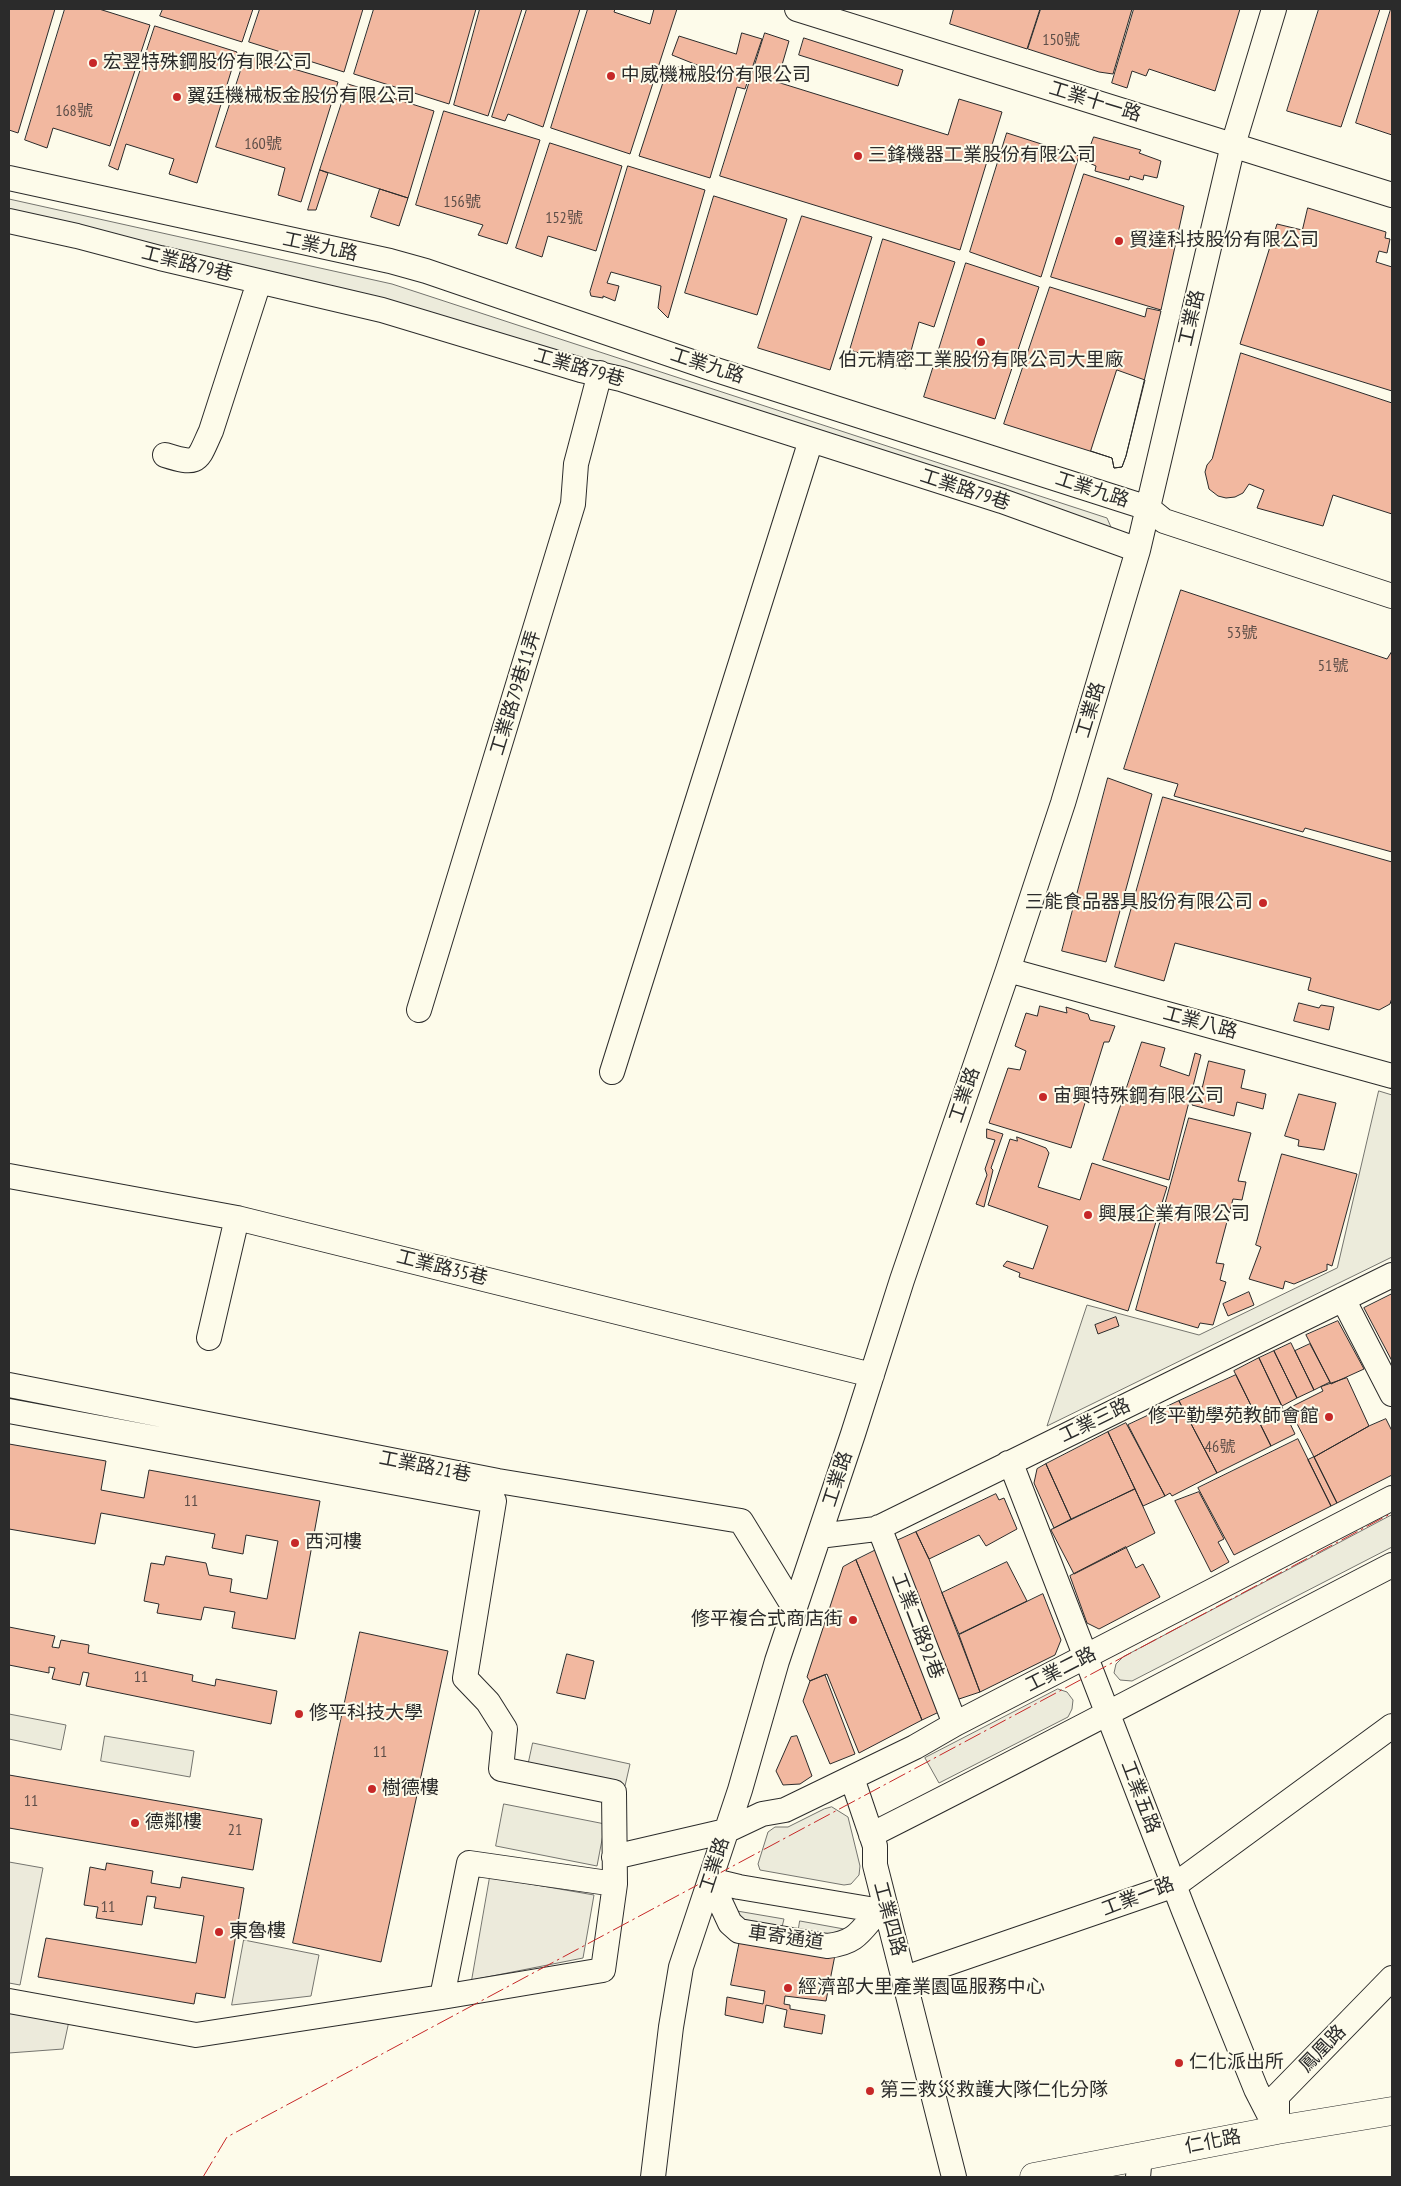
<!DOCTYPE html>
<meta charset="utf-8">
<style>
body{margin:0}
#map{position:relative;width:1401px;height:2186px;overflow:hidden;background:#fdfbea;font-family:"PT Sans Narrow",sans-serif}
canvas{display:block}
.frame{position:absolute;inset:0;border:10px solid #2b2b2b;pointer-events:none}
</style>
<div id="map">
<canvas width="1401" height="2186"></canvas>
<div class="frame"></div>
</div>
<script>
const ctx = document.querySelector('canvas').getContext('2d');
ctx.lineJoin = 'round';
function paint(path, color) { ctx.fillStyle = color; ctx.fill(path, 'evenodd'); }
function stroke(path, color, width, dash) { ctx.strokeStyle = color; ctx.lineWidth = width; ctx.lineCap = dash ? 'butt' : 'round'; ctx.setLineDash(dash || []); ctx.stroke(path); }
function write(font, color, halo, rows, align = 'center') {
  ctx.font = font + ' "PT Sans Narrow","Noto Sans TC",sans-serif'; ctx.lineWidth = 4; ctx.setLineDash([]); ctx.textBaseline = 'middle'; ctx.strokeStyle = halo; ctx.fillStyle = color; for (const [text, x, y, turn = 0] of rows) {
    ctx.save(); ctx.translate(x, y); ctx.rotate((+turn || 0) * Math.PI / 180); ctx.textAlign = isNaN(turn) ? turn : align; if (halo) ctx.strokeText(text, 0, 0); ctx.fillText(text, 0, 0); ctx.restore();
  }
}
const green = new Path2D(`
 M9,199L392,284L1107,518L1114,534L9,213Z
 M1379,1091L1392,1095V1257L1047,1426L1087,1305L1199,1335L1337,1268Z
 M1392,1515V1547L1132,1681L1120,1680L1114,1673L1116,1664L1123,1657Z
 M1058,1689L1067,1692L1073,1700L1072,1709L1068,1717L939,1783L925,1758Z
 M9,1714L66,1725L61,1750L9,1739Z
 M105,1736L194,1751L190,1777L101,1761Z
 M504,1804L605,1824L597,1866L496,1846Z
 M832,1807L848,1817L860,1866L859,1875L851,1884L844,1885L760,1870L758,1864L768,1832L775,1827H788L824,1809Z
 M737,1911L784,1919L781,1931L739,1918Z
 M800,1921L844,1929L837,1936L798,1934Z`);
paint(green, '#ecebdb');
stroke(green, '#74746e', 1);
const parking = new Path2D(`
 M533,1743L630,1764L625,1786L528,1766Z
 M9,1862L43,1868L20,1985L9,1983Z
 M490,1877L594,1895L583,1958L472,1980Z
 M244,1940L319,1955L311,1996L232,2005Z
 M9,2011L69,2021L63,2049L9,2053Z`);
paint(parking, '#eceadb');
stroke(parking, '#74746e', 1);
const building = new Path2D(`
 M9,9H55L18,133L9,130Z
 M65,9H99L150,25L110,146L53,128L47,148L25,140Z
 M163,9H253L242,42L160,16Z
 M260,9H363L344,72L249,42Z
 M374,9H476L449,104L354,74Z
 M480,9H522L488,116L454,105Z
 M527,9H580L543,127L508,114L505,121L492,117Z
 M588,9H615L614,12L650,24L654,9H677L630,154L551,128Z
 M954,9H1040L1027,49L950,24Z
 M1041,9H1132L1113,74L1099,72L1028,49Z
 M1134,9H1240L1215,91L1149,69L1146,76L1132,71L1127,88L1112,83Z
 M1319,9H1380L1341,127L1287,111Z
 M1391,9H1392V135L1356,123Z
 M155,26L237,52L197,183L169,174L174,159L126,144L118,170L109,166Z
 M742,33L762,39L745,89L737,87L710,178L639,156L669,64L700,74L702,67L672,55L679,36L736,54Z
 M765,33L789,41L777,82L948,135L959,99L1002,112L960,250L720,176Z
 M804,38L903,70L898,86L799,55Z
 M246,55L338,82L301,202L278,195L285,168L216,147Z
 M348,84L434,111L408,198L320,170Z
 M444,111L540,140L507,244L478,235L483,225L416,205Z
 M1007,133L1079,156L1041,277L970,252Z
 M1094,137L1141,150L1139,153L1161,161L1157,178L1144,175L1143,180L1130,176L1129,180L1095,171L1096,166L1085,161Z
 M550,143L622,166L596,251L548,236L542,257L516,248Z
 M628,166L705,190L668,318L658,308L661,286L611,272L607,283L619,286L615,301L603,296V298L591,296L590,292Z
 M320,170L328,173L316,210H308Z
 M1084,174L1184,206L1161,310L1051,277Z
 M380,189L408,198L399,226L371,217Z
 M714,196L787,219L757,315L685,293Z
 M1308,208L1386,232L1385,238L1390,239L1387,253L1379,251L1376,262L1392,267V391L1240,344L1277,224L1302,230Z
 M802,216L872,237L830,370L758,348Z
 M883,239L955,262L934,327L919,322L906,369L850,350Z
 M966,263L1039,287L995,419L924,397Z
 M1050,287L1145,317L1147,308L1161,311L1126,456L1122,467L1114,468L1112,458L1004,424Z
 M1241,353L1392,403V514L1333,495L1323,526L1257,508L1264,490L1249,484L1243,493L1235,497L1226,498L1218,496L1209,489L1205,472L1207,465L1212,459Z
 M1117,370L1145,380L1126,456L1122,467L1114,468L1112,458L1091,451Z
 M1181,590L1387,659L1392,651V852L1305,828L1303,832L1174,796L1178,784L1124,769Z
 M1108,778L1152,794L1106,962L1062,951Z
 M1163,797L1392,862V998L1390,1004L1379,1010L1308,990L1311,978L1175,943L1164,981L1115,967Z
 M1299,1003L1319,1008L1321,1005L1334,1007L1329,1030L1294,1021Z
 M1040,1006L1067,1013L1066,1007L1088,1014L1090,1020L1115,1026L1109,1042H1104L1071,1148L989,1123L1008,1068L1020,1070L1026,1051L1015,1046L1026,1013L1037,1016Z
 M1142,1042L1165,1048L1160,1066L1189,1076L1195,1053L1201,1055L1169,1180L1103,1160Z
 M1209,1061L1245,1070L1241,1088L1266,1094L1263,1109L1237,1102L1234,1116L1192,1105L1198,1086L1202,1087Z
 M1299,1094L1336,1103L1324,1150L1298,1146L1299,1140L1285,1136Z
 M1189,1118L1251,1133L1238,1181L1246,1182L1242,1200L1233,1199L1216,1263L1224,1264L1220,1280L1226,1282L1213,1325L1200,1323L1198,1328L1136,1310Z
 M987,1129L1003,1134L991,1168L993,1170L984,1207L976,1204L987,1175L985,1169L995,1140L987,1138Z
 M1017,1137L1046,1148L1049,1153L1038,1187L1080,1200L1092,1163L1167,1187L1128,1311L1019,1277L1020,1273L1003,1266L1007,1261L1033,1269L1048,1226L988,1205L1010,1139L1017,1141Z
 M1282,1154L1357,1174L1332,1266L1327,1264V1270L1294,1284L1285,1281L1283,1289L1249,1279L1261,1247L1256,1245Z
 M1249,1292L1254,1305L1228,1316L1223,1304Z
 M1392,1294V1361L1364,1308Z
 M1116,1317L1119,1326L1098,1334L1095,1325Z
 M1338,1321L1364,1369L1331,1384L1306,1335Z
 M1291,1343L1314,1390L1297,1398L1274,1351Z
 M1310,1344L1330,1382L1314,1390L1295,1351Z
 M1274,1351L1297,1398L1282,1406L1259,1358Z
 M1259,1358L1295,1434L1271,1446L1234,1371Z
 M1236,1375L1271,1446L1217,1473L1179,1401Z
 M1347,1378L1369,1426L1314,1457L1289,1408L1323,1391L1321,1387Z
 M1179,1401L1217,1473L1172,1496L1170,1493L1165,1496L1128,1425Z
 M1386,1419L1392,1431V1475L1337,1503L1314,1457L1369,1426Z
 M1126,1423L1165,1496L1143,1506L1108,1432Z
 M1108,1432L1135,1489L1071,1519L1046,1464Z
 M1298,1439L1331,1506L1234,1555L1198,1488Z
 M9,1444L106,1461L101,1490L144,1498L149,1470L320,1501L295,1639L232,1628L235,1612L204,1607L201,1620L157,1613L159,1604L144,1601L151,1563L164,1565L166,1556L206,1563L209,1575L232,1579L230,1592L267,1599L278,1541L246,1535L243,1554L212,1548L215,1534L101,1513L95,1544L9,1529Z
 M1314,1457L1337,1503L1331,1506L1308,1460Z
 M1046,1464L1071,1519L1054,1528L1034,1483L1037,1469Z
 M1135,1489L1155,1533L1074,1574L1051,1530Z
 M1199,1492L1224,1539L1218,1542L1229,1562L1211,1572L1175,1501Z
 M996,1494L999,1500L1004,1498L1017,1529L986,1546L979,1535L929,1559L916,1532Z
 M916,1532L929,1559L980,1692L956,1700L892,1543Z
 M1126,1547L1136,1568L1143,1564L1160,1597L1099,1629L1087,1623L1070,1576Z
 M876,1550L939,1712L922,1720L856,1560Z
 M856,1560L922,1720L859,1753L827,1674L810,1681L807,1677L843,1567Z
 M1007,1562L1027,1601L959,1634L942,1593Z
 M1043,1594L1061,1640L1055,1655L980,1692L959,1635Z
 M9,1627L55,1636L52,1647L59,1648L61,1640L89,1645L88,1653L193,1675L192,1681L215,1686L216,1679L277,1691L271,1724L86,1686L89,1673L83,1672L80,1685L52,1679L55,1668L49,1667V1673L9,1665Z
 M360,1632L448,1651L381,1962L293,1943Z
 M567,1654L594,1661L585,1699L557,1693Z
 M825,1675L855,1754L830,1764L803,1701L810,1681Z
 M797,1736L812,1776L800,1784L783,1785L776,1771L791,1737Z
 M9,1775L262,1819L253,1870L9,1828Z
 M107,1863L153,1871L151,1883L180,1888L182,1877L244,1888L225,1998L196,1993L194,2004L38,1977L46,1938L196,1963L204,1916L154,1908L156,1897L147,1896L142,1925L96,1918L98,1907L84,1905L90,1867L105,1870Z
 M740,1940L835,1955L826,2001L785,1996L784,2004L790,2005V2009L825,2015L822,2034L784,2027L787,2010L766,2005L763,2023L725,2015L727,1997L763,2004L765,1991L731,1985Z`);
paint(building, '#f2b8a0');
stroke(building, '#2b2b2b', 1);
const minor = new Path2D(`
 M797,9L1392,195
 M9,178L390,261L426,271L710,368L1148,508L1164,521L1392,596
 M9,221L77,236L160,258L382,310L581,370L621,379L1002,501L1138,550
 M165,455C200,466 197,461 211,431L259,282
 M1008,970L1392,1076
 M419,1010L573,504L576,464L600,373
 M612,1072L811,440
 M9,1176L237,1218L872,1375
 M1343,1299L1392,1394
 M209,1338L237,1218
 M9,1385L498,1481L741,1521L795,1609
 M9,1411L494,1501L465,1678L488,1702L505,1729L501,1769L614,1792L615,1884L469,1863L442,1997L196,2035L9,2001
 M1008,1463L1015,1474L1184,1911L1256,2089L1277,2130
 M879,1527L955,1724
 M819,1536L876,1529L1392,1275
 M852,1778L875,1846V1865L954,2177
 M871,1835C1046,1747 1218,1655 1392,1565
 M614,1857L726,1831L762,1814L785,1810L915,1747L955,1724L1392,1498
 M710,1880L730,1923L739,1931L827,1946C856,1943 860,1932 878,1911
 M710,1880L739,1887L887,1912
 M905,1978L1175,1885L1392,1726
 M442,1997L603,1970L615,1884
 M1277,2127V2096L1392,1978
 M653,2177L671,2027L681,1967L740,1790L777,1661L853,1434L902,1280L1008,970L1063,803L1138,550L1233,145L1274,9
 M1138,2177L1140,2156`);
const major = new Path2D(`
 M1034,2177L1277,2130L1392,2111`);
stroke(minor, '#2b2b2b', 26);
stroke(major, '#2b2b2b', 29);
stroke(minor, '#fdfbea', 24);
stroke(major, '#fdfbea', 28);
stroke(new Path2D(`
 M203,2177L227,2137L1392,1513`), '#c62828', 1, [18, 4, 2.5, 4]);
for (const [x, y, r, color] of [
 [93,63,5,"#c62828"],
 [611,76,5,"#c62828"],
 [177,97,5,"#c62828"],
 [858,156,5,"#c62828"],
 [1119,241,5,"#c62828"],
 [981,342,5,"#c62828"],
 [1263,903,5,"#c62828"],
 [1043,1097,5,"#c62828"],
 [1088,1215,5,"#c62828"],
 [1329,1417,5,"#c62828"],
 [295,1543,5,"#c62828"],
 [853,1620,5,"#c62828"],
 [299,1714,5,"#c62828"],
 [372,1789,5,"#c62828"],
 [135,1823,5,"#c62828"],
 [219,1932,5,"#c62828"],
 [788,1988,5,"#c62828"],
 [1179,2063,5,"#c62828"],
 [870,2091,5,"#c62828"]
]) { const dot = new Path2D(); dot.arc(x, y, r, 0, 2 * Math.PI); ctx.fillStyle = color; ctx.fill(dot); stroke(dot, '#fdfbea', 2); }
write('16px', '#5d4e48', null, [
 ["150號",1061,40],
 ["168號",74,111],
 ["160號",263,144],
 ["156號",462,202],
 ["152號",564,218],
 ["53號",1242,633],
 ["51號",1333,666],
 ["46號",1220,1447],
 ["11",191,1501],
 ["11",141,1677],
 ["11",380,1752],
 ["11",31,1801],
 ["21",235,1830],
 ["11",108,1907]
]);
write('19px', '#2b2b2b', '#fdfbea', [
 ["宏翌特殊鋼股份有限公司",103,63],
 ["中威機械股份有限公司",621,76],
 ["翼廷機械板金股份有限公司",187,97],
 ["三鋒機器工業股份有限公司",868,156],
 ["貿達科技股份有限公司",1129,241],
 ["伯元精密工業股份有限公司大里廠",981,361,"center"],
 ["三能食品器具股份有限公司",1253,903,"right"],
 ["宙興特殊鋼有限公司",1053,1097],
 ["興展企業有限公司",1098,1215],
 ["修平勤學苑教師會館",1319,1417,"right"],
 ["西河樓",305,1543],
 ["修平複合式商店街",843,1620,"right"],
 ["修平科技大學",309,1714],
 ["樹德樓",382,1789],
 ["德鄰樓",145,1823],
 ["東魯樓",229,1932],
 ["經濟部大里產業園區服務中心",798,1988],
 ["仁化派出所",1189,2063],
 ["第三救災救護大隊仁化分隊",880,2091]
], 'left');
write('19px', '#2b2b2b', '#fdfbea', [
 ["工業十一路",1095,102,17],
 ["工業九路",320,247,12],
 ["工業路79巷",187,264,14],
 ["工業路",1192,318,-77],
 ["工業九路",707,366,18],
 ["工業路79巷",579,368,16],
 ["工業路79巷",965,490,18],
 ["工業九路",1092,490,18],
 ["工業路79巷11弄",516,693,-73],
 ["工業路",1091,710,-73],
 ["工業八路",1200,1023,15],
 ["工業路",965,1095,-71],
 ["工業路35巷",442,1268,14],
 ["工業三路",1095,1421,-26],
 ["工業路21巷",425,1467,11],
 ["工業路",838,1479,-72],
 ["工業二路92巷",917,1626,69],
 ["工業二路",1061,1670,-27],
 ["工業五路",1140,1797,69],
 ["工業路",715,1865,-72],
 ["工業一路",1138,1897,-21],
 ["工業四路",889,1919,75],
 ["車寄通道",786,1938,8],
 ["鳳凰路",1323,2049,-46],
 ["仁化路",1213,2142,-11]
]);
</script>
